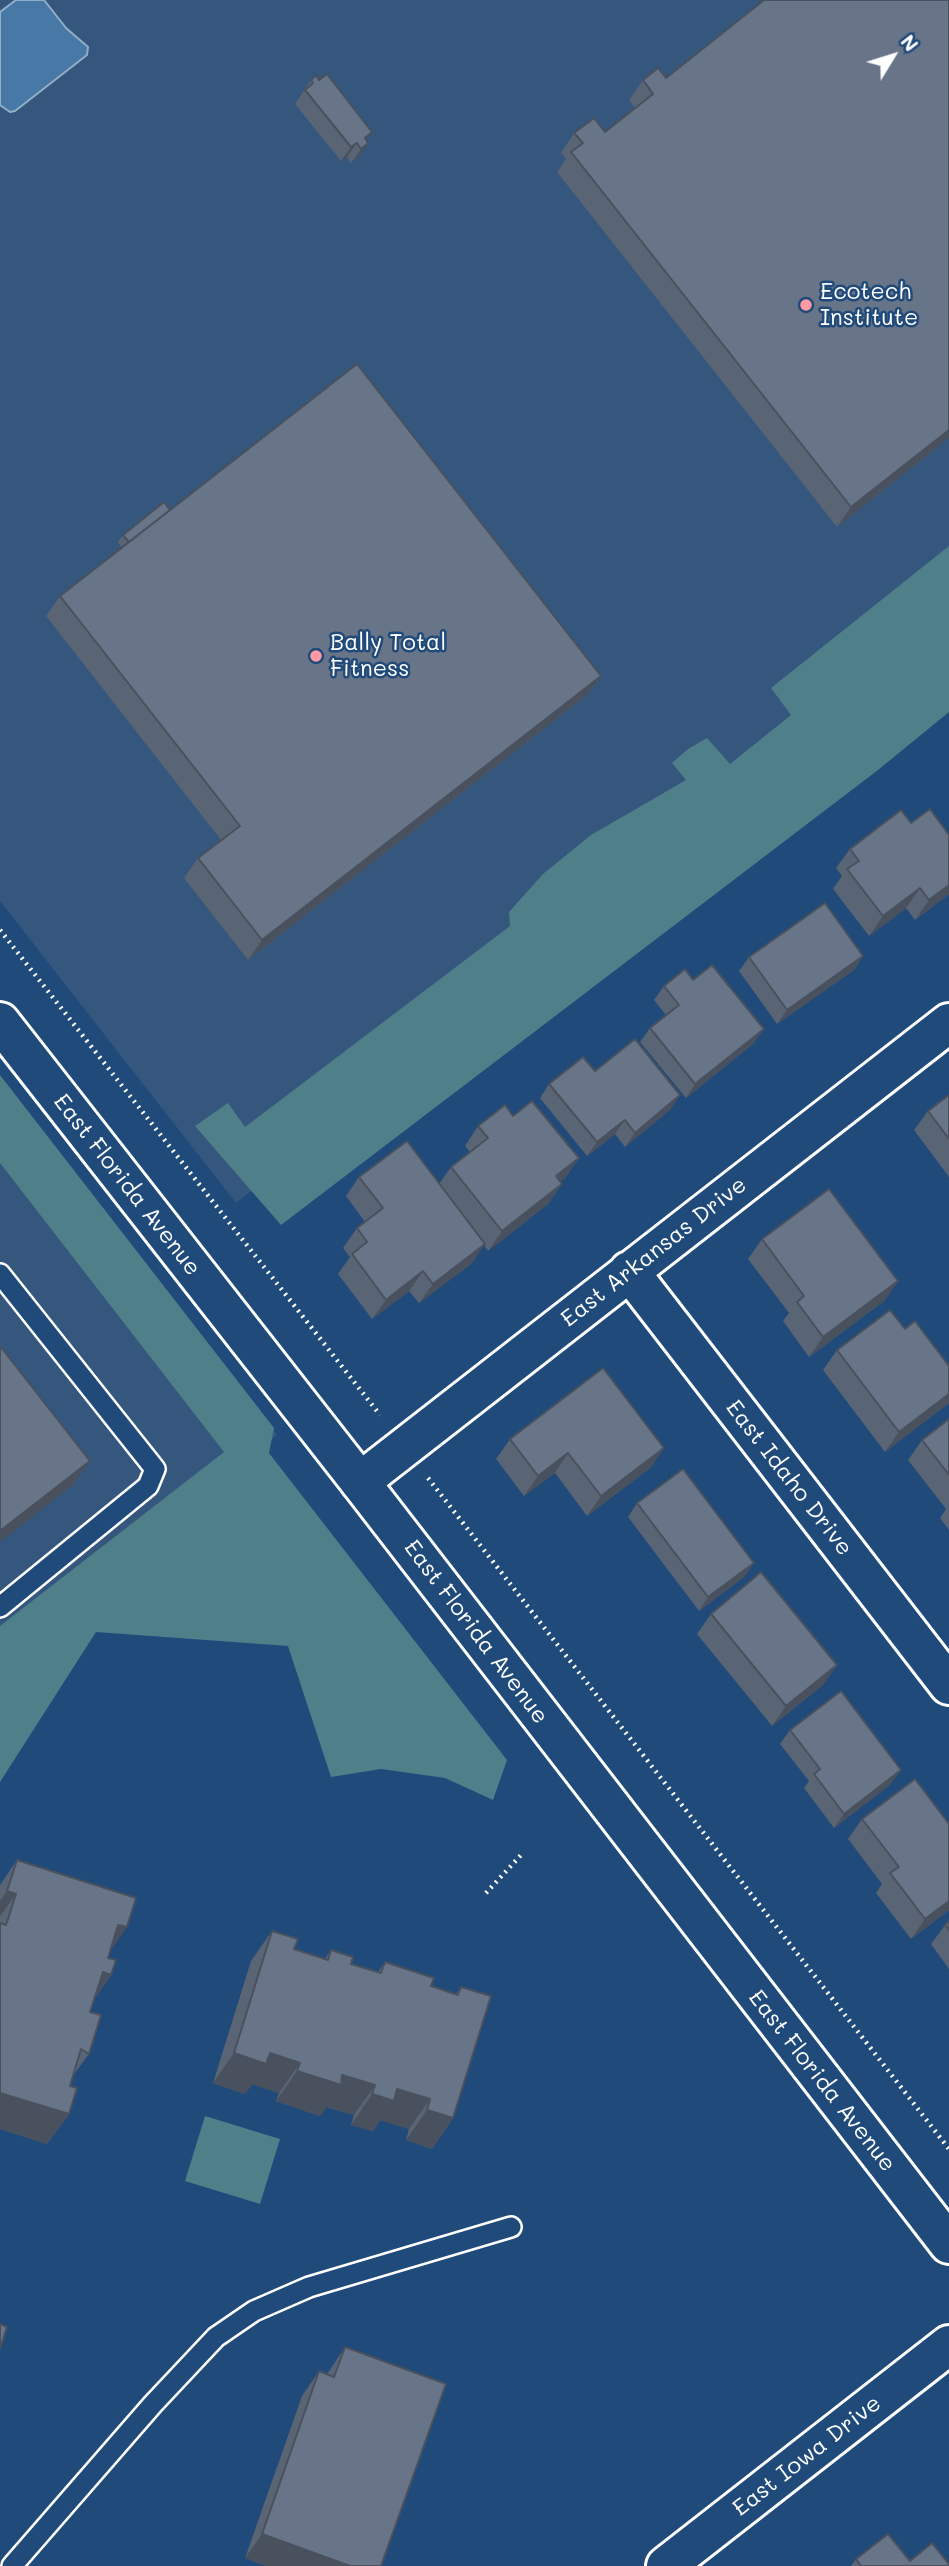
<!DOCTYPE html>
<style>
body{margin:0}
#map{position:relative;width:949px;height:2566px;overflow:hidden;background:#1f4a7a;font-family:Mali,sans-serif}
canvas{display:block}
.north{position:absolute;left:858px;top:21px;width:70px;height:70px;-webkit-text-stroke:5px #1f4a7a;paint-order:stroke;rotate:52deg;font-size:19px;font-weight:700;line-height:28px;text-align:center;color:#fff}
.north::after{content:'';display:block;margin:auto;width:24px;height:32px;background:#fff;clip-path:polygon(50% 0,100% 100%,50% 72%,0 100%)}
</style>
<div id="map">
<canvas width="949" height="2566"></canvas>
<div class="north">N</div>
</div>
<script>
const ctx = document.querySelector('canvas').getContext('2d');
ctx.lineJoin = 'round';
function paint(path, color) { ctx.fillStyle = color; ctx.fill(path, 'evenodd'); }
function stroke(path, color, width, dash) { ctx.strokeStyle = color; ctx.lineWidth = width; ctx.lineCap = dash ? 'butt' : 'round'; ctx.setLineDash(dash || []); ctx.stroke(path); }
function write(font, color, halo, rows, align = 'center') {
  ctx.font = font + ' Mali,sans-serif'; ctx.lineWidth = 5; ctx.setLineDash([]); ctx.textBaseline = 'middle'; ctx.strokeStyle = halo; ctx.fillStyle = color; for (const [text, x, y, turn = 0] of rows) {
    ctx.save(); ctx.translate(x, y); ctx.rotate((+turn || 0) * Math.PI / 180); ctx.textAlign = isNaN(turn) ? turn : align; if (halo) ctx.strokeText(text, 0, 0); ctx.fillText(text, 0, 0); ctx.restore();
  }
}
paint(new Path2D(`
 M0,0H949V681L712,825L236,1203L0,901Z
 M0,1079L277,1435L0,1648Z`), '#35577e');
paint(new Path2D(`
 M949,546V712L878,770L281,1225L195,1126L228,1103L245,1127L510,926L509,912L543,874L591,835L686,780L672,763L688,749L707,738L730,764L791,715L771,688Z
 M0,1075L274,1428L269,1453L507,1760L493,1800L445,1778L381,1769L331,1777L288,1646L96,1632L0,1782V1626L224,1452L0,1163Z
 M205,2116L280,2139L260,2204L185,2181Z`), '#4f7f89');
const water = new Path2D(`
 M16,0H44L66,28L88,47L87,55L15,111L10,112L0,105V12Z`);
paint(water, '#4878a5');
stroke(water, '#91aec9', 2);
const service = new Path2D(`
 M0,1274L155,1469L148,1486L0,1607
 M12,2566L153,2404L216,2337L254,2311L309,2287L511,2227`);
const minor = new Path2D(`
 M629,1271L949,1685
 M360,1482L949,1023
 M666,2566L949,2345`);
const tertiary = new Path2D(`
 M0,1022L360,1482L949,2244`);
stroke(service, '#fff', 24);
stroke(minor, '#fff', 44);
stroke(tertiary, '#fff', 44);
stroke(new Path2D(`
 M0,930L380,1415
 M428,1478L949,2149
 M486,1893L521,1855`), '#fff', 4.5, [2, 5]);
stroke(service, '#1f4a7a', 19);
stroke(minor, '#1f4a7a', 38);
stroke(tertiary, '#1f4a7a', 38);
paint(new Path2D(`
 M949,0V438L837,527L557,172L566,159L561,153L574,133L605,132L635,108L629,100L643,80L666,78Z
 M311,80L367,140L359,157L351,163L347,157L341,161L295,104Z
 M170,510L601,676L587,695L248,960L184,878L198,858L221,840L46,616L60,596L122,548L118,542L123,535Z
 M850,849L949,894L915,920L906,908L869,936L833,889L842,876L836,868Z
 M863,956L854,970L777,1024L739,971L749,957Z
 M693,980L754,1043L686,1098L640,1042L650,1028L666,1015L654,1000L664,986Z
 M595,1071L671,1109L625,1147L615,1134L587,1156L540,1098L549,1084Z
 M949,1095V1177L914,1130L928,1111Z
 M513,1116L579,1158L565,1178L560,1182L562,1184L548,1204L488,1251L484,1245L471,1264L419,1303L409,1291L372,1319L338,1274L350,1257L343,1248L357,1228L365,1222L346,1196L359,1177L439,1184L451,1167L470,1152L465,1146L478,1126Z
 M762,1239L898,1281L884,1301L809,1357L783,1321L789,1313L748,1259Z
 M905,1329L949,1366V1403L885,1452L823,1370L837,1350Z
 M949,1419V1530L940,1518L946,1509L908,1460L922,1440Z
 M510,1439L664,1448L650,1468L587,1516L555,1473L524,1496L496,1459Z
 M637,1503L754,1563L744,1577L699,1611L628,1517Z
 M711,1614L837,1665L823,1685L772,1726L697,1634Z
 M790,1730L891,1784L834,1828L804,1788L809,1781L780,1744Z
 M862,1819L949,1824V1910L911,1939L876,1893L882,1884L848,1839Z
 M17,1860L109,1953L108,1958L111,1975L95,1998L90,2012L89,2054L72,2077L70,2086L69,2114L47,2144L0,2129V1885Z
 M949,1921V1969L931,1944L945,1925Z
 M272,1931L294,1949L325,1959L331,1950L351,1964L378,1972L385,1962L431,1986L456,1994L461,1987L453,2118L432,2149L406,2140L409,2129L380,2120L373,2131L351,2125L354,2115L326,2107L320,2116L276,2101L279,2093L252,2084L245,2094L213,2083L251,1961Z
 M345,2347L381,2566H266L245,2558L302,2396L319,2371L327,2374Z
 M856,2559L949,2566H851Z`), '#596474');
paint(new Path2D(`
 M357,143L347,157L341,161L351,147Z
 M368,143L359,157L351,163L361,149Z
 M949,430V438L837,527L851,507Z
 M601,676L587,695L248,960L262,940Z
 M949,885V894L915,920L929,900Z
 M920,888L906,908L869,936L883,916Z
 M863,956L854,970L777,1024L787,1010Z
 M764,1029L754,1043L686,1098L695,1084Z
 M680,1095L671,1109L625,1147L635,1133Z
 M625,1120L615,1134L587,1156L597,1142Z
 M579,1158L565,1178L542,1196L556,1176Z
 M562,1184L548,1204L488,1251L502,1231Z
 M485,1244L471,1264L419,1303L433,1284Z
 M423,1271L409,1291L372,1319L386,1300Z
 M898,1281L884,1301L809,1357L823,1337Z
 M949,1394V1403L885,1452L899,1432Z
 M664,1448L650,1468L587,1516L601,1496Z
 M568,1453L555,1473L524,1496L538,1476Z
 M90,1461L73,1485L0,1542V1531Z
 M754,1563L744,1577L699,1611L708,1597Z
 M837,1665L823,1685L772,1726L786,1706Z
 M901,1770L891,1784L834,1828L844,1814Z
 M7,1891L16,1894L0,1916V1901Z
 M949,1901V1910L911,1939L925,1919Z
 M118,1925L127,1927L106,1957Z
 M103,1972L111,1975L90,2005Z
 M234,2053H270L300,2063L279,2093L252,2084L245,2094L213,2083Z
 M297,2071L342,2075L375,2085L354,2115L327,2107L320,2116L276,2101Z
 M397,2089L430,2099L409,2129L380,2120L373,2131L351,2125L372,2094Z
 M0,2093L69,2114L47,2144L0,2129Z
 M427,2110L453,2118L432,2149L406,2140Z
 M262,2534L350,2566H266L245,2558Z`), '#49515e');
const building = new Path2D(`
 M764,0H949V430L851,507L571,152L583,143L574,133L594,118L605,132L653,94L643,80L658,68L666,78Z
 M327,74L372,132L365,138L368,143L361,149L357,143L351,147L305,90L313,83L311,80L316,75L319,80Z
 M357,364L601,676L262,940L198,858L240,826L60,596Z
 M164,502L170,510L129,542L123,535Z
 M930,809L949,835V885L929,900L920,888L883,916L847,869L859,861L850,849L901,810L911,823Z
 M825,903L863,956L787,1010L749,957Z
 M712,965L764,1029L695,1084L650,1028L679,1005L664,986L685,969L693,980Z
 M635,1039L680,1095L635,1133L625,1120L597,1142L549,1084L583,1057L595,1071Z
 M949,1095V1139L928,1111Z
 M532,1101L579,1158L556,1176L562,1184L502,1231L451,1167L488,1138L478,1126L505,1105L513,1116Z
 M407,1141L485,1244L433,1284L423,1271L386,1300L352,1254L367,1242L357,1228L383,1208L359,1177Z
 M829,1189L898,1281L823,1337L797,1302L804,1296L762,1239Z
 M890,1310L905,1329L915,1321L949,1366V1394L899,1432L837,1350Z
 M0,1346L90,1461L0,1531Z
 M603,1368L664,1448L601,1496L568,1453L538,1476L510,1439Z
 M949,1419V1475L922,1440Z
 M683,1469L754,1563L708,1597L637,1503Z
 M761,1572L837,1665L786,1706L711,1614Z
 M841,1691L901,1770L844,1814L814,1774L820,1769L790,1730Z
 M915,1779L949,1824V1901L925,1919L890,1873L899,1867L862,1819Z
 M17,1860L136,1898L127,1927L118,1925L108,1958L116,1960L111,1975L103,1972L90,2012L101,2015L89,2054L81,2049L70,2086L77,2088L69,2114L0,2093V1923L6,1925L16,1894L7,1891Z
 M949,1921V1930L945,1925Z
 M272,1931L298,1939L294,1949L328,1960L331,1950L353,1957L351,1964L381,1973L385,1962L434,1978L431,1986L458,1995L461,1987L491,1996L453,2118L427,2110L430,2099L397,2089L394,2101L372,2094L375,2085L342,2075L341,2085L297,2071L300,2063L270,2053L266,2064L234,2053Z
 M0,2324L7,2327L0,2349Z
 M345,2347L446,2384L381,2566H350L262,2534L319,2371L334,2377Z
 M888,2534L910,2561L932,2543L949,2564V2566H861L856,2559Z`);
paint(building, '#687487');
stroke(building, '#49515e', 2);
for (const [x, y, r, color] of [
 [806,305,7,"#ff9aa2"],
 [316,656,7,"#ff9aa2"]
]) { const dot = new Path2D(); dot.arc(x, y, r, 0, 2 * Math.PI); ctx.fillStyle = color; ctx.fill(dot); stroke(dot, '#1f4a7a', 2.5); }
write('23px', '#fff', '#1f4a7a', [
 ["Ecotech",820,292],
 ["Institute",820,318],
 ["Bally Total",330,643],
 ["Fitness",330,669]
], 'left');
write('23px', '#fff', '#1f4a7a', [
 ["East Florida Avenue",127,1185,52],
 ["East Arkansas Drive",654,1252,-38],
 ["East Idaho Drive",789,1478,52],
 ["East Florida Avenue",476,1632,53],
 ["East Florida Avenue",822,2081,52],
 ["East Iowa Drive",807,2456,-38]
]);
</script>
